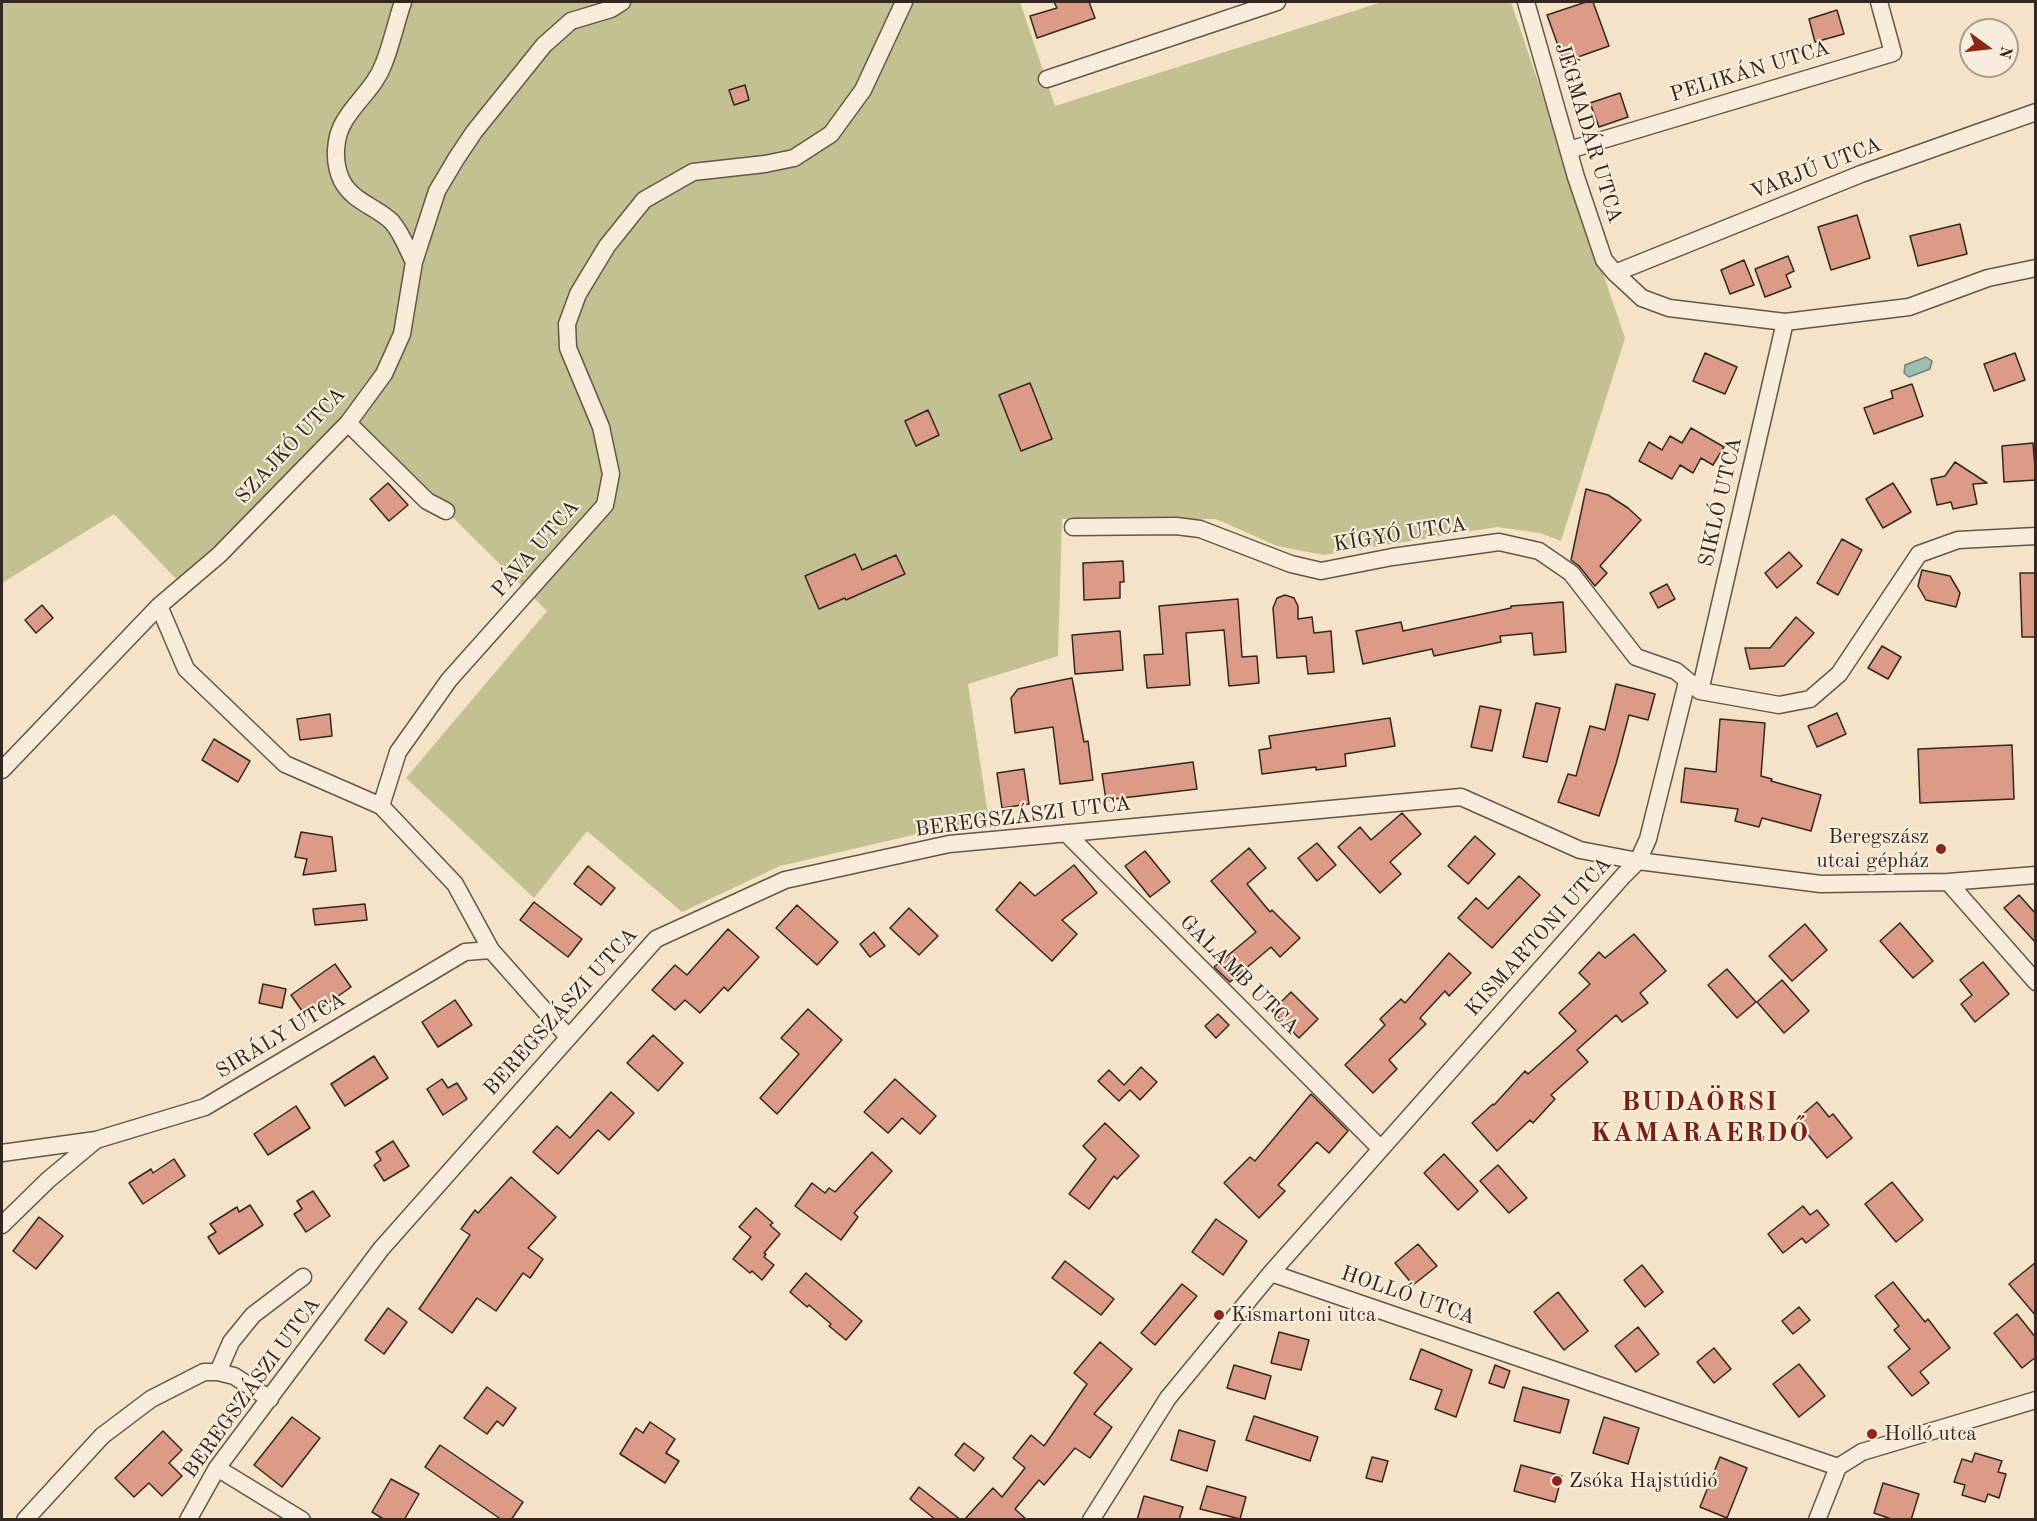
<!DOCTYPE html>
<meta charset="utf-8">
<style>
body{margin:0}
#map{position:relative;width:2037px;height:1521px;overflow:hidden;background:#f5e3c7;font-family:"Old Standard TT",serif}
canvas{display:block}
.frame{position:absolute;inset:0;border:3px solid #342721;pointer-events:none}
.north{position:absolute;left:1959px;top:18px;width:60px;height:60px;box-sizing:border-box;background:#f8eddb;border:2px solid #aa9e91;border-radius:50%;rotate:105deg;font-size:16px;font-weight:700;line-height:24px;text-align:center;color:#342721}
.north::after{content:'';display:block;margin:auto;width:21px;height:27px;background:#8f2418;clip-path:polygon(50% 0,100% 100%,50% 72%,0 100%)}
</style>
<div id="map">
<canvas width="2037" height="1521"></canvas>
<div class="frame"></div>
<div class="north">N</div>
</div>
<script>
const ctx = document.querySelector('canvas').getContext('2d');
ctx.lineJoin = 'round';
function paint(path, color) { ctx.fillStyle = color; ctx.fill(path, 'evenodd'); }
function stroke(path, color, width, dash) { ctx.strokeStyle = color; ctx.lineWidth = width; ctx.lineCap = dash ? 'butt' : 'round'; ctx.setLineDash(dash || []); ctx.stroke(path); }
function write(font, color, halo, rows, align = 'center') {
  ctx.font = font + ' "Old Standard TT",serif'; ctx.lineWidth = 4.5; ctx.setLineDash([]); ctx.textBaseline = 'middle'; ctx.strokeStyle = halo; ctx.fillStyle = color; for (const [text, x, y, turn = 0] of rows) {
    ctx.save(); ctx.translate(x, y); ctx.rotate((+turn || 0) * Math.PI / 180); ctx.textAlign = isNaN(turn) ? turn : align; if (halo) ctx.strokeText(text, 0, 0); ctx.fillText(text, 0, 0); ctx.restore();
  }
}
paint(new Path2D(`
 M2,2H1020L1055,106L1382,2H1511L1625,338L1561,541L1540,533L1497,527L1324,555L1277,546L1216,519H1062L1058,656L968,684L989,820L943,828L780,866L682,912L587,831L534,898L406,778L547,611L351,416L181,584L114,514L2,583Z`), '#c3c191');
const water = new Path2D(`
 M1926,357L1932,361L1930,369L1909,377L1904,373L1905,365Z`);
paint(water, '#9cbeb3');
stroke(water, '#728279', 1.5);
const building = new Path2D(`
 M1054,2H1089L1095,18L1037,38L1030,16L1057,8Z
 M1586,2H1593L1609,46L1564,62L1547,15Z
 M1837,10L1844,34L1815,42L1809,19Z
 M745,85L749,100L734,105L729,90Z
 M1620,93L1628,117L1599,127L1590,103Z
 M1857,215L1870,258L1831,270L1818,227Z
 M1960,224L1967,254L1918,266L1910,236Z
 M1788,256L1794,271L1786,275L1791,287L1765,297L1755,269Z
 M1744,260L1754,285L1730,294L1721,270Z
 M1705,353L1737,367L1725,394L1693,381Z
 M2015,353L2025,380L1994,391L1984,364Z
 M1030,383L1052,439L1021,451L999,395Z
 M1912,384L1923,416L1874,434L1864,408L1893,398L1891,391Z
 M928,410L939,435L916,446L905,421Z
 M1691,428L1724,447L1713,465L1701,458L1693,473L1680,465L1672,479L1639,461L1649,442L1662,450L1670,436L1682,443Z
 M2033,443L2036,480L2004,482L2002,446Z
 M1955,462L1987,483L1973,484L1977,504L1953,509L1951,502L1937,505L1931,479L1945,476Z
 M388,483L408,505L389,521L370,499Z
 M1893,483L1911,512L1883,528L1866,499Z
 M1586,489L1608,495L1628,508L1641,520L1600,566L1607,573L1595,586L1579,566L1571,560Z
 M1842,539L1862,550L1838,595L1817,583Z
 M1789,552L1802,566L1777,588L1765,573Z
 M855,554L862,570L896,555L905,574L846,600L845,598L819,609L805,576Z
 M1123,561L1124,582H1120V598L1084,600L1083,563Z
 M1922,570L1950,576L1960,593L1956,607L1926,600L1918,586Z
 M2020,573H2036V637H2022Z
 M1667,584L1675,599L1658,608L1650,593Z
 M1285,595L1294,598L1298,606V619L1312,617L1314,633L1331,631L1334,672L1308,674L1306,656L1277,658L1273,608L1277,598Z
 M1238,599L1242,657L1257,656L1259,683L1229,686L1224,630L1186,633L1190,685L1147,688L1144,655L1163,654L1159,606Z
 M1563,602L1566,652L1534,655L1532,633L1500,636L1501,642L1434,656L1432,649L1363,664L1356,631L1401,622L1403,631L1511,608V606Z
 M42,605L53,618L36,633L25,620Z
 M1796,617L1814,633L1784,666L1750,669L1745,648H1770Z
 M1120,631L1123,670L1075,674L1072,635Z
 M1882,646L1901,657L1888,679L1868,668Z
 M1072,678L1084,742L1088,741L1093,780L1060,784L1053,727L1015,733L1011,698L1018,689Z
 M1616,684L1655,694L1648,720L1629,715L1616,764L1599,816L1558,802L1568,774L1576,776L1590,726L1605,730Z
 M1536,703L1560,708L1547,762L1523,757Z
 M1480,706L1501,710L1492,751L1471,747Z
 M1837,713L1846,734L1817,747L1808,726Z
 M330,714L332,736L300,740L297,719Z
 M1390,718L1395,746L1345,754L1346,766L1316,770V767L1262,774L1259,750L1271,748L1269,736Z
 M1720,719L1765,723L1761,776L1772,779L1771,781L1821,795L1811,831L1762,818L1759,827L1735,821L1738,809L1681,802L1685,768L1716,772Z
 M214,739L250,761L238,782L202,760Z
 M2012,745L2014,799L1920,803L1918,749Z
 M1193,762L1197,789L1106,800L1102,774Z
 M1024,769L1029,804L1002,808L997,773Z
 M1402,813L1421,834L1390,862L1401,874L1380,893L1338,847L1360,827L1371,840Z
 M301,832L332,837L336,871L303,875L307,859L295,857Z
 M1475,836L1495,854L1468,884L1448,866Z
 M1317,843L1336,865L1317,881L1298,858Z
 M1249,848L1266,868L1247,884L1270,912L1272,910L1300,938L1280,957L1271,947L1230,982L1214,967L1256,932L1211,881Z
 M1145,851L1170,882L1150,897L1125,866Z
 M1074,865L1097,893L1062,920L1077,934L1052,961L996,910L1020,882L1035,896Z
 M588,866L615,888L601,905L574,884Z
 M1519,876L1540,895L1492,948L1458,918L1476,898L1488,909Z
 M2019,895L2036,914V943L2004,908Z
 M534,902L582,939L568,957L520,920Z
 M365,904L367,920L315,925L313,909Z
 M797,905L838,942L817,965L776,928Z
 M909,908L938,936L919,955L890,928Z
 M1900,923L1933,961L1913,978L1880,941Z
 M1805,924L1827,950L1792,981L1769,956Z
 M728,929L759,957L728,991L724,987L700,1013L685,1000L675,1010L652,990L675,965L687,975Z
 M874,932L885,946L870,957L860,944Z
 M1634,934L1666,971L1640,993L1648,1003L1622,1022L1616,1015L1577,1050L1588,1062L1551,1095L1555,1099L1533,1123L1530,1120L1497,1151L1472,1123L1493,1104L1494,1105L1525,1071L1528,1074L1576,1031L1559,1013L1590,984L1579,973L1599,952L1605,958Z
 M1449,953L1471,973L1449,996L1445,991L1420,1018L1426,1024L1389,1060L1397,1069L1373,1093L1345,1065L1385,1025L1380,1019L1401,999L1405,1003Z
 M1983,962L2009,994L1975,1022L1961,1004L1972,995L1960,980Z
 M335,964L351,987L307,1018L291,995Z
 M1727,969L1756,1002L1737,1018L1708,985Z
 M1782,980L1809,1011L1784,1033L1757,1002Z
 M263,984L286,989L282,1008L259,1003Z
 M1291,992L1318,1019L1299,1038L1272,1011Z
 M455,1000L472,1025L438,1047L422,1022Z
 M808,1009L842,1040L777,1114L760,1098L799,1054L781,1038Z
 M1218,1014L1229,1025L1216,1038L1205,1026Z
 M653,1035L683,1063L658,1091L627,1063Z
 M374,1056L388,1078L345,1106L331,1084Z
 M1141,1067L1157,1082L1140,1100L1130,1090L1119,1101L1098,1081L1109,1070L1124,1085Z
 M442,1079L448,1088L457,1083L467,1099L443,1115L427,1089Z
 M895,1079L936,1116L920,1134L902,1118L888,1133L864,1112Z
 M611,1092L634,1113L609,1140L598,1130L558,1174L533,1152L557,1126L570,1138Z
 M1311,1094L1348,1131L1329,1153L1317,1142L1278,1185L1285,1191L1259,1218L1224,1183L1250,1157L1255,1161Z
 M1817,1102L1829,1117L1833,1114L1852,1138L1827,1158L1796,1120Z
 M296,1106L310,1128L268,1155L254,1134Z
 M1105,1123L1139,1156L1117,1179L1114,1176L1089,1209L1069,1194L1096,1159L1083,1146Z
 M393,1141L409,1166L384,1181L374,1165L381,1160L376,1152Z
 M872,1152L892,1171L854,1213L858,1217L841,1240L795,1206L812,1183L825,1193L829,1188L835,1192Z
 M1444,1154L1478,1191L1458,1210L1424,1173Z
 M174,1159L185,1176L143,1204L129,1183L151,1169L153,1173Z
 M1498,1165L1527,1198L1509,1213L1480,1181Z
 M511,1177L556,1217L528,1248L543,1259L530,1278L523,1273L496,1311L477,1298L452,1333L419,1309L470,1235L461,1229L475,1210L478,1213Z
 M1892,1182L1923,1220L1896,1242L1865,1204Z
 M313,1191L330,1216L306,1232L294,1214L302,1209L297,1201Z
 M250,1205L263,1225L219,1254L208,1237L216,1232L210,1224L237,1207L239,1212Z
 M1803,1206L1810,1215L1817,1210L1829,1225L1806,1243L1802,1238L1783,1253L1768,1234Z
 M756,1208L773,1223L770,1225L780,1234L764,1253L766,1254L764,1257L774,1265L762,1280L752,1271L750,1273L733,1259L751,1237L739,1227Z
 M39,1217L63,1236L36,1269L13,1251Z
 M1216,1219L1247,1241L1223,1275L1192,1252Z
 M1418,1244L1437,1266L1413,1285L1395,1263Z
 M1065,1261L1114,1299L1101,1315L1052,1278Z
 M2036,1262V1316L2009,1284Z
 M1642,1265L1663,1292L1645,1307L1624,1280Z
 M806,1273L862,1321L846,1340L829,1326L831,1324L809,1305L807,1307L790,1292Z
 M1893,1282L1925,1322L1928,1319L1950,1348L1920,1372L1929,1383L1912,1396L1888,1367L1910,1349L1894,1330L1899,1326L1875,1296Z
 M1182,1284L1197,1296L1155,1345L1141,1333Z
 M1558,1292L1588,1331L1564,1350L1534,1312Z
 M1799,1307L1810,1320L1793,1334L1782,1321Z
 M388,1308L407,1322L384,1354L365,1340Z
 M2017,1314L2036,1338V1357L2022,1368L1994,1333Z
 M1638,1327L1659,1354L1636,1372L1615,1346Z
 M1279,1332L1309,1340L1301,1370L1271,1363Z
 M1100,1342L1132,1369L1094,1414L1112,1427L1090,1458L1075,1448L1044,1485L1039,1480L1015,1509L1027,1520H964L993,1488L1002,1497L1025,1468L1013,1458L1031,1435L1044,1446L1087,1384L1074,1373Z
 M1714,1348L1731,1369L1714,1383L1697,1362Z
 M1421,1349L1472,1370L1456,1417L1435,1409L1442,1390L1410,1379Z
 M1799,1364L1825,1396L1799,1417L1773,1384Z
 M1234,1365L1271,1376L1265,1399L1227,1388Z
 M1495,1365L1510,1371L1504,1388L1489,1383Z
 M487,1387L516,1408L503,1426L497,1421L487,1434L464,1418Z
 M1523,1387L1569,1400L1560,1433L1514,1421Z
 M1254,1416L1318,1437L1310,1461L1246,1440Z
 M292,1417L320,1438L282,1487L254,1465Z
 M1604,1417L1639,1428L1628,1464L1593,1453Z
 M650,1422L675,1439L666,1453L679,1461L665,1483L620,1454L636,1428L643,1433Z
 M1179,1430L1215,1441L1207,1471L1171,1460Z
 M163,1431L182,1450L169,1463L182,1476L162,1496L149,1483L134,1497L115,1478Z
 M964,1443L984,1458L974,1471L955,1455Z
 M440,1445L523,1502L511,1520H502L425,1467Z
 M1975,1453L2002,1461L1998,1472L2006,1474L1999,1498L1988,1494L1985,1502L1962,1495L1965,1485L1954,1482L1962,1459L1972,1462Z
 M1372,1457L1388,1461L1382,1482L1366,1478Z
 M1720,1457L1747,1468L1727,1518L1700,1507Z
 M1521,1465L1562,1476L1555,1502L1514,1491Z
 M391,1479L419,1494L404,1520H385L372,1512Z
 M1883,1483L1919,1494L1911,1520H1894L1874,1513Z
 M1207,1486L1246,1497L1240,1519L1200,1509Z
 M919,1487L938,1502L961,1520H936L910,1499Z
 M1144,1496L1183,1507L1179,1520H1137Z`);
paint(building, '#dc9b87');
stroke(building, '#342721', 1.5);
const minor = new Path2D(`
 M403,2C396,22 392,43 384,63C376,86 357,100 345,120C334,137 333,163 342,181C353,202 377,207 392,222C402,234 407,248 414,262
 M1526,2L1576,177L1604,260L1615,273L1642,298L1669,308L1785,322L1909,307L1988,278L2036,268
 M1047,79L1277,2
 M1569,150L1893,53L1879,2
 M1615,273L1861,174L2036,112
 M348,423L427,501L446,511
 M1073,527L1176,526L1200,529L1291,564L1321,571L1392,557L1499,542L1539,551L1571,573L1636,657L1676,671L1700,691L1779,705L1810,699L1839,674L1919,554L1958,540L2036,536
 M159,606L186,669L285,764L381,806L455,884L491,950
 M1700,691L1785,322
 M2,770L159,606L219,555L348,423L384,374L402,334L414,262L437,191L456,159L474,132L544,45L571,21L611,9L622,2
 M381,806L398,752L449,680L605,505L611,474L601,427L568,348L567,324L578,294L607,246L644,200L693,172L765,164L794,158L831,134L863,90L904,2
 M1066,833L1380,1148
 M1948,882L2036,982
 M2,1153L96,1140
 M2,1225L48,1180L96,1140L205,1107L465,952L491,950L568,1037
 M1271,1273L1838,1467
 M218,1372L231,1342L253,1315L303,1277
 M217,1468L302,1520
 M25,1520L102,1436L151,1399L204,1372H218L234,1376L270,1399
 M188,1520L217,1468L381,1249L656,939L785,880L949,844L1461,797L1580,850L1638,861L1821,884L1948,882L2036,875
 M1091,1520L1168,1398L1271,1273L1623,876L1638,861L1648,839L1687,682
 M1817,1520L1838,1467L1862,1452L2036,1400`);
stroke(minor, '#64564a', 19);
stroke(minor, '#f8eddb', 16);
for (const [x, y, r, color] of [
 [1941,849,6,"#8f2418"],
 [1219,1315,6,"#8f2418"],
 [1872,1434,6,"#8f2418"],
 [1557,1481,6,"#8f2418"]
]) { const dot = new Path2D(); dot.arc(x, y, r, 0, 2 * Math.PI); ctx.fillStyle = color; ctx.fill(dot); stroke(dot, '#f8eddb', 2); }
write('21px', '#342721', '#f8eddb', [
 ["PELIKÁN UTCA",1750,72,-17],
 ["JÉGMADÁR UTCA",1588,133,73],
 ["VARJÚ UTCA",1816,169,-21],
 ["SZAJKÓ UTCA",291,446,-47],
 ["SIKLÓ UTCA",1721,502,-77],
 ["KÍGYÓ UTCA",1400,535,-9],
 ["PÁVA UTCA",536,549,-49],
 ["BEREGSZÁSZI UTCA",1023,817,-7],
 ["KISMARTONI UTCA",1539,937,-48],
 ["GALAMB UTCA",1239,975,45],
 ["BEREGSZÁSZI UTCA",561,1012,-48],
 ["SIRÁLY UTCA",281,1036,-31],
 ["HOLLÓ UTCA",1408,1296,19],
 ["BEREGSZÁSZI UTCA",252,1388,-54]
]);
write('21px', '#342721', '#f8eddb', [
 ["Beregszász",1929,837,"right"],
 ["utcai gépház",1929,861,"right"],
 ["Kismartoni utca",1231,1315],
 ["Holló utca",1884,1434],
 ["Zsóka Hajstúdió",1569,1481]
], 'left');
ctx.letterSpacing = '1.5px';
write('bold 27px', '#7a1f14', '#f8eddb', [
 ["BUDAÖRSI",1700,1103],
 ["KAMARAERDŐ",1700,1134]
]);
ctx.letterSpacing = '0px';
</script>
